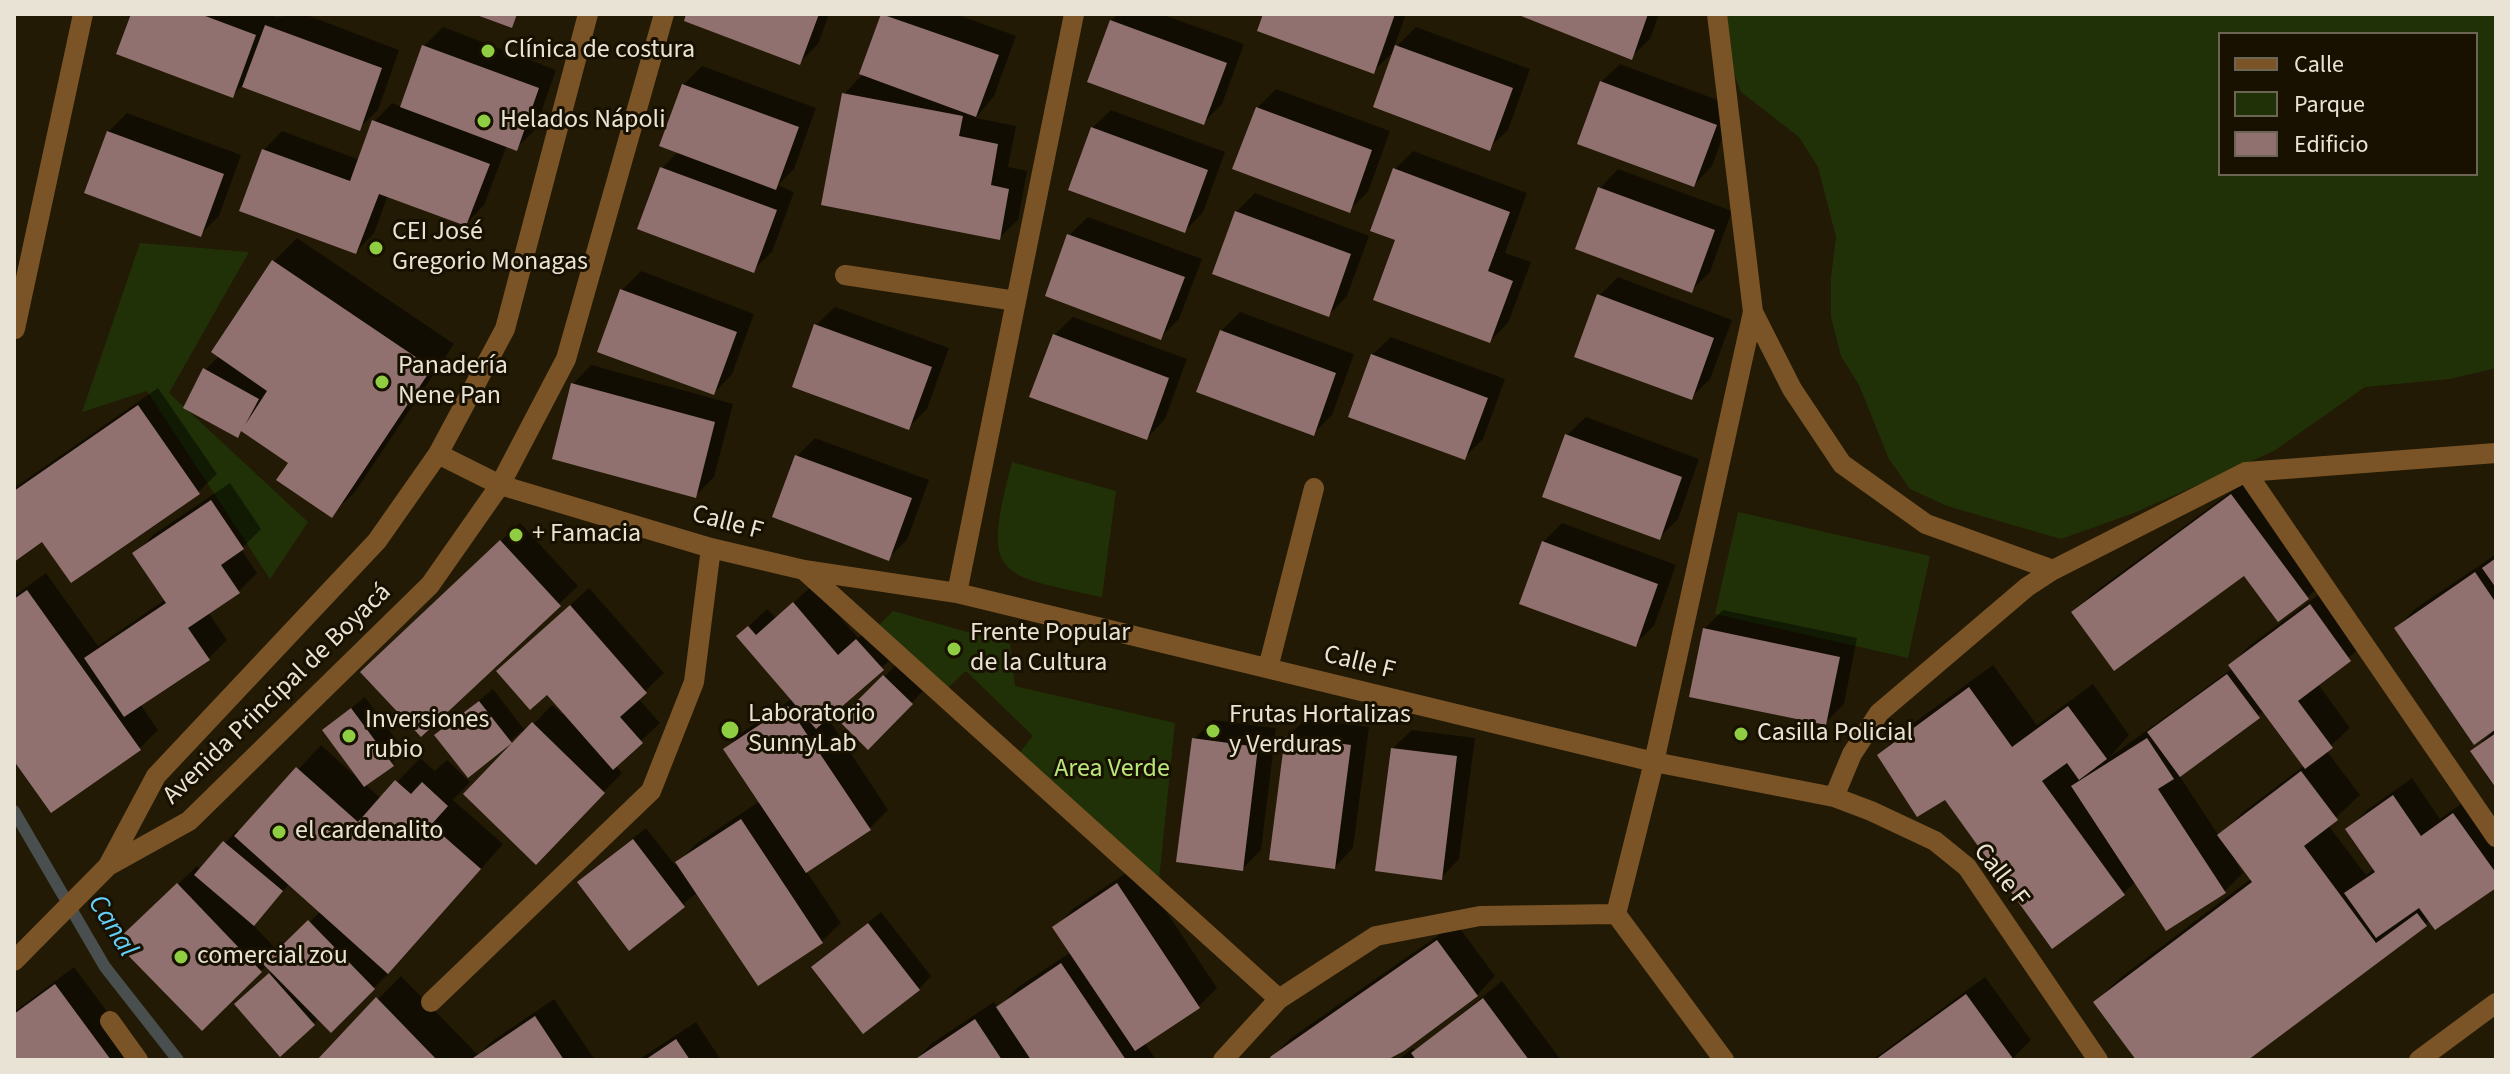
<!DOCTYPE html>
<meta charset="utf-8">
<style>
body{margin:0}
#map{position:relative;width:2510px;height:1074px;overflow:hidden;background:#221a04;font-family:"Source Sans 3",sans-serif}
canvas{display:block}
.frame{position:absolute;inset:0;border:16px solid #e9e3d6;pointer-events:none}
.legend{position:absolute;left:2218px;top:32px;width:260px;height:144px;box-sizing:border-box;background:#181100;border:2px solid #6c6556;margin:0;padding:10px 14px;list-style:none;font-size:24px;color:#e9e3d6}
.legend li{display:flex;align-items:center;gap:16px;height:40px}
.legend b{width:40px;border:2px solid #6c6556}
</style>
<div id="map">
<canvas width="2510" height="1074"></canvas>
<div class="frame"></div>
<ul class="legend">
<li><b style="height:10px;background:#7a5427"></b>Calle</li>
<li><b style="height:22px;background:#213107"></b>Parque</li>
<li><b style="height:22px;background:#907170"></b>Edificio</li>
</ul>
</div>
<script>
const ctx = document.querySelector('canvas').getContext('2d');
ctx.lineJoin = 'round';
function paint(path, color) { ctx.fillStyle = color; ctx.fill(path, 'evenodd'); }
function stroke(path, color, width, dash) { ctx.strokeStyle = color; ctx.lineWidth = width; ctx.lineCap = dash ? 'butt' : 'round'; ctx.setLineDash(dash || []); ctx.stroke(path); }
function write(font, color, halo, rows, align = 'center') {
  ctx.font = font + ' "Source Sans 3",sans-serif'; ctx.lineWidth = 6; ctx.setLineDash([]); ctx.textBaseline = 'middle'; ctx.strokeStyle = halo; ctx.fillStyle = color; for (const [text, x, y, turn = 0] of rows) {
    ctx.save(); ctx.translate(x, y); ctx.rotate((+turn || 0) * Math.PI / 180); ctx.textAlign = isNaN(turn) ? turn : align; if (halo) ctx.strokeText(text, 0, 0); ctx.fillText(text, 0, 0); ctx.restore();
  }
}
paint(new Path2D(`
 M1725,14H2496V368L2450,379L2365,387L2274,451L2134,513L2061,539L1947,506L1910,489L1889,459L1859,385L1841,356L1831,317V277L1836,237L1818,167L1799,137L1741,92L1727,57ZM2220,34H2476V174H2220Z
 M140,243L249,252L169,393L308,522L270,579L147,391L82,412Z
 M1012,462L1116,491L1102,597C994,574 982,577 1012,462Z
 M1738,512L1930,556L1908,658L1715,614Z
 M893,611L1010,644L1015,686L1175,723L1158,890L1013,761L1033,736L966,671L940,695L879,625Z`), '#213107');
paint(new Path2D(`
 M133,14H268L276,17L304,14L399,50L378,110L359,128L243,85L233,95Z
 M688,14H829L818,44L800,62Z
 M883,14H956L1016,36L994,96L976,118L1016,126L1008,167L1027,171L1018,220L999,238L844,94L864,73Z
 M1118,14H1161L1244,44L1222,104L1203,123L1111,21Z
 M1265,14H1406L1393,50L1416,27L1530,69L1508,130L1489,148L1396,49L1373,72Z
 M1659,14L1650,39L1631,57L1518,15Z
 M443,27L556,70L535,130L516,148L507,145L484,205L466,224L388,195L374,233L356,252L264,150L282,131L360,160L374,122L392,103L402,107L424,46Z
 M1620,64L1734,106L1712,166L1694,185L1601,82Z
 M702,66L816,108L794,169L778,185L794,192L772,252L753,270L662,168L679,151L683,85Z
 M1276,89L1390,131L1368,192L1349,210L1257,108Z
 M1111,110L1225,152L1203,212L1185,231L1092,128Z
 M127,113L241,155L219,216L201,234L108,132Z
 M1413,151L1527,193L1505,253L1531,262L1508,323L1490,341L1398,239L1395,169Z
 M1618,169L1732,211L1710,272L1691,291L1600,188Z
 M1255,193L1369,236L1347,296L1329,315L1236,212Z
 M1088,217L1202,259L1179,319L1161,337L1069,235Z
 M297,238L454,344L355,492L331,515L290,463L242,430L237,435L205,370L219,356L214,352L274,261Z
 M641,271L754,314L732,374L714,393L622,290Z
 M1618,277L1732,320L1710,379L1691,398L1599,296Z
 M835,307L949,348L927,409L908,428L816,325Z
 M1240,312L1354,354L1332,415L1313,434L1221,331Z
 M1073,317L1187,359L1165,419L1147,438L1054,335Z
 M1391,337L1505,379L1483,439L1464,458L1372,355Z
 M591,365L733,404L714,477L695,496L573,384Z
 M158,388L217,474L198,492L43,540L14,559V488Z
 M1586,417L1699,459L1678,519L1659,538L1567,435Z
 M815,438L929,480L907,540L888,558L796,457Z
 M2251,477L2326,579L2307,598L2244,573L2074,612L2092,594Z
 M230,483L261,529L241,549L257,573L238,592L208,612L227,640L208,659L140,704L158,730L140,748L51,811L14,758V596L46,573L98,646L166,599L135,554L153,535Z
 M520,523L578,586L421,734L381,653Z
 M1562,523L1676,565L1654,626L1635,644L1543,542Z
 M2495,555L2496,557V785L2473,752L2492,732L2396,628L2415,609Z
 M813,585L858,638L876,622L901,650L827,717L888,810L870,828L806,871L841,923L822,941L758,983L698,892L629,948L579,882L646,828L675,865L696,844L760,801L726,749L744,731L793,698L738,636L767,609L776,618Z
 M2329,587L2368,641L2318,684L2350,728L2326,750L2360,795L2328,825L2366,875L2375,868L2348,830L2366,811L2412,778L2440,819L2472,796L2496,829V885L2430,920L2245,1060H2139L2095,1002L2119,979L2252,878L2238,859L2235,861L2243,873L2224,892L2136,881L2123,894L1945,798L1880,755L1903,731L1993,665L2037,725L2093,684L2129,735L2110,757L2233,668L2231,665L2249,646ZM2265,710L2305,765L2243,812L2219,836L2179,775Z
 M589,588L664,673L638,698L660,723L615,765L622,773L536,862L524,733L522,731L468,776L437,736L493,689L526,732L552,705L562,714L564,712L547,692L498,671Z
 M1723,610L1857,638L1844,704L1825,723L1704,629Z
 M897,664L924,690L868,747L841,720Z
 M365,697L405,752L365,784L381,799L420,758L435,771L447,760L470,782L453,800L503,844L387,975L331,1030L319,1018L280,1054L249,992L272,971L267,965L202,1028L137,923L197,866L201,870L237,830L240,832L321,745L357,778L324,730ZM290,883L321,911L279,952L253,925Z
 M1306,719L1369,727L1353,848L1335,867L1287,737Z
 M1213,720L1276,728L1261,850L1242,869L1194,739Z
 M1412,730L1475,738L1459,859L1441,878L1393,748Z
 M1136,866L1217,988L1199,1006L1144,1042L1156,1060H915L931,1044L994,1002L998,1008L1017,988L1071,952L1055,927L1073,909Z
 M881,912L931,976L919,989L814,967Z
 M1456,923L1495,976L1477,995L1385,1060H1275L1272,1057L1291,1038Z
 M74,967L136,1051L127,1060H14V1012Z
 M401,976L478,1055L491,1042L554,999L595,1060H318Z
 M1985,977L2031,1040L2011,1060H1872Z
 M1502,981L1561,1060H1398L1413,1048L1415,1051Z
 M696,1022L721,1060H638Z`), '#0007');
stroke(new Path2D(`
 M14,811L105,967L178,1060`), '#484f4e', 12);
paint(new Path2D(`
 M131,14H200L256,35L233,98L116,54Z
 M474,14H517L512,28Z
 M686,14H819L800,65L684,21Z
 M881,14L999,55L976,117L859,74Z
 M1263,14H1395L1374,74L1257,31Z
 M1516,14H1648L1632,60Z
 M1110,20L1227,63L1204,125L1087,82Z
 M265,25L382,68L360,131L242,87Z
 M422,45L539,88L517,151L400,107Z
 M1395,45L1513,88L1490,151L1373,107Z
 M1600,81L1717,125L1694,187L1577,144Z
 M682,84L799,127L776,190L659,146Z
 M842,93L963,116L959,136L998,144L991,185L1009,189L1000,240L821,205Z
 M1256,107L1372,150L1350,213L1232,169Z
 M372,120L490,164L466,226L379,194L356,254L239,211L262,149L350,181Z
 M1091,127L1208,170L1185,233L1068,190Z
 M107,131L224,174L201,237L84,193Z
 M660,167L777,210L754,273L637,229Z
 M1393,168L1510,212L1488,271L1513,281L1490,343L1373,300L1395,240L1370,231Z
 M1598,187L1715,230L1692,293L1575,249Z
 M1235,211L1351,254L1329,317L1212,274Z
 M1067,234L1185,277L1161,340L1045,296Z
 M272,260L432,368L332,518L276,480L288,463L241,431L238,438L183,408L203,368L259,399L245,425L267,391L211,352Z
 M620,289L737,332L714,395L597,352Z
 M1597,294L1714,338L1692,400L1574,357Z
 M814,324L932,367L909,430L792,387Z
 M1220,330L1336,373L1314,436L1196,392Z
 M1053,334L1169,378L1147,440L1029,397Z
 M1371,354L1488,398L1465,460L1348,417Z
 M571,383L715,422L696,498L552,459Z
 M138,405L200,494L71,583L42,542L14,562V491Z
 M1565,434L1682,477L1660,540L1542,497Z
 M795,455L912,498L889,561L772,517Z
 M2231,494L2309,599L2278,622L2244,576L2114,671L2071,612Z
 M211,500L244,549L221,565L240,593L188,628L210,660L124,717L84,658L166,603L132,553Z
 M500,540L561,606L421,737L360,672Z
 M1542,541L1658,584L1636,647L1519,604Z
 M2496,558V588L2482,568Z
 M2475,572L2496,603V729L2474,745L2394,628Z
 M27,590L141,750L51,813L14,761V599Z
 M793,602L838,655L856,639L884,670L816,729L736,636L748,626L756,635Z
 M2310,604L2351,661L2298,701L2333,748L2305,769L2228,665Z
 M570,605L647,693L620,717L643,743L613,770L547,695L530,710L496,671Z
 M1703,628L1840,657L1826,725L1689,697Z
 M2227,674L2260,718L2180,777L2147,732Z
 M883,675L913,704L868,750L838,720Z
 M1969,687L2012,747L2068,706L2107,759L2079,780L2067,763L2042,781L2125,895L2052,949L1945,800L1917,817L1877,755Z
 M479,701L512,743L468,778L434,735Z
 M788,706L871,830L806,873L723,749Z
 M351,708L394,766L364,787L322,730Z
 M532,722L605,793L536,865L463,794Z
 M2496,733V788L2470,751Z
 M1285,736L1351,745L1335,869L1269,860Z
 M1192,738L1258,747L1243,871L1176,862Z
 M2147,738L2174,779L2158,789L2226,893L2166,931L2071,786Z
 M1391,748L1457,756L1442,880L1375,871Z
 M296,767L358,822L395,780L411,794L422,782L448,806L431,825L481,869L388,974L234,836Z
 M2301,771L2338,820L2304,846L2376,943L2417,913L2427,926L2248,1060H2136L2093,1002L2252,882L2217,835Z
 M2393,795L2421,836L2453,813L2496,873V888L2435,930L2419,908L2376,938L2344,893L2375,872L2345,829Z
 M741,819L823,943L758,986L675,862Z
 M633,839L685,907L629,951L577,882Z
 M223,841L283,891L254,926L194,875Z
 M177,883L262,972L202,1031L115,942Z
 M1117,883L1200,1008L1135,1051L1052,927Z
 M308,920L375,989L331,1033L263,964Z
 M868,923L920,990L863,1034L811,967Z
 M1437,940L1478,996L1404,1051L1387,1060H1272L1270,1057Z
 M1061,963L1126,1060H1031L996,1007Z
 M269,973L315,1025L280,1057L234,1004Z
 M55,984L111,1060H14V1014Z
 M1966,994L2014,1060H1875Z
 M376,997L437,1060H317Z
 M1483,998L1529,1060H1416L1411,1053Z
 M535,1016L564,1060H470Z
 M975,1019L1002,1060H914Z
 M676,1039L690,1060H645Z`), '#907170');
stroke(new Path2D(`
 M1717,14L1753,312L1654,762L1616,914L1724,1060
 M845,275L1016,301
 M1753,312L1792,389L1842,464L1926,524L2053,570
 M15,329L83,14
 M438,454L500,485L711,548L804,570L957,593L1654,762L1834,797L1871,811L1935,841L1967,867L2098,1060
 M2246,472L2496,837
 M804,570L1279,999
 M957,593L1074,14
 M1268,668L1314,488
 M1834,797L1852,754L1879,713L2027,587L2053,570L2246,472L2496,453
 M108,866L189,821L430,585L500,485L566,359L664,14
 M14,961L108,866L156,776L377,541L438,454L505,329L588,14
 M431,1002L651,791L694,682L711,548
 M110,1021L138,1060
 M1223,1060L1279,999L1376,936L1480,916L1616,914
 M2419,1060L2496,1003`), '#7a5427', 20);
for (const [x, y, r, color] of [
 [488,51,8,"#8fcd42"],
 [484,121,8,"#8fcd42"],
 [376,248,8,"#8fcd42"],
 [382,382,8,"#8fcd42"],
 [516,535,8,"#8fcd42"],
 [954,649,8,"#8fcd42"],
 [730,730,10,"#8fcd42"],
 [1213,731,8,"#8fcd42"],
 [1741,734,8,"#8fcd42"],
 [349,736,8,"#8fcd42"],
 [279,832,8,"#8fcd42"],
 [181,957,8,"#8fcd42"]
]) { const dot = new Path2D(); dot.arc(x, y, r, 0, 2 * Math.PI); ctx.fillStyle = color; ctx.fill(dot); stroke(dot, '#181100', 3); }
write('26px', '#e9e3d6', '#181100', [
 ["Clínica de costura",504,51],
 ["Helados Nápoli",500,121],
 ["CEI José",392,233],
 ["Gregorio Monagas",392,263],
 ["Panadería",398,367],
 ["Nene Pan",398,397],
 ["+ Famacia",532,535],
 ["Frente Popular",970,634],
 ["de la Cultura",970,664],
 ["Laboratorio",748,715],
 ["SunnyLab",748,745],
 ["Frutas Hortalizas",1229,716],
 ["y Verduras",1229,746],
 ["Inversiones",365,721],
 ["rubio",365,751],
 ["Casilla Policial",1757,734],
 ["el cardenalito",295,832],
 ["comercial zou",197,957]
], 'left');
write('26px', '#e9e3d6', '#181100', [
 ["Calle F",727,524,15],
 ["Calle F",1359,664,14],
 ["Avenida Principal de Boyacá",278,695,-44],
 ["Calle F",2000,876,52]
]);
write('26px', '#b8e67a', '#181100', [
 ["Area Verde",1112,770]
]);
write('italic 28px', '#62d0fb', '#181100', [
 ["Canal",111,927,58]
]);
</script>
